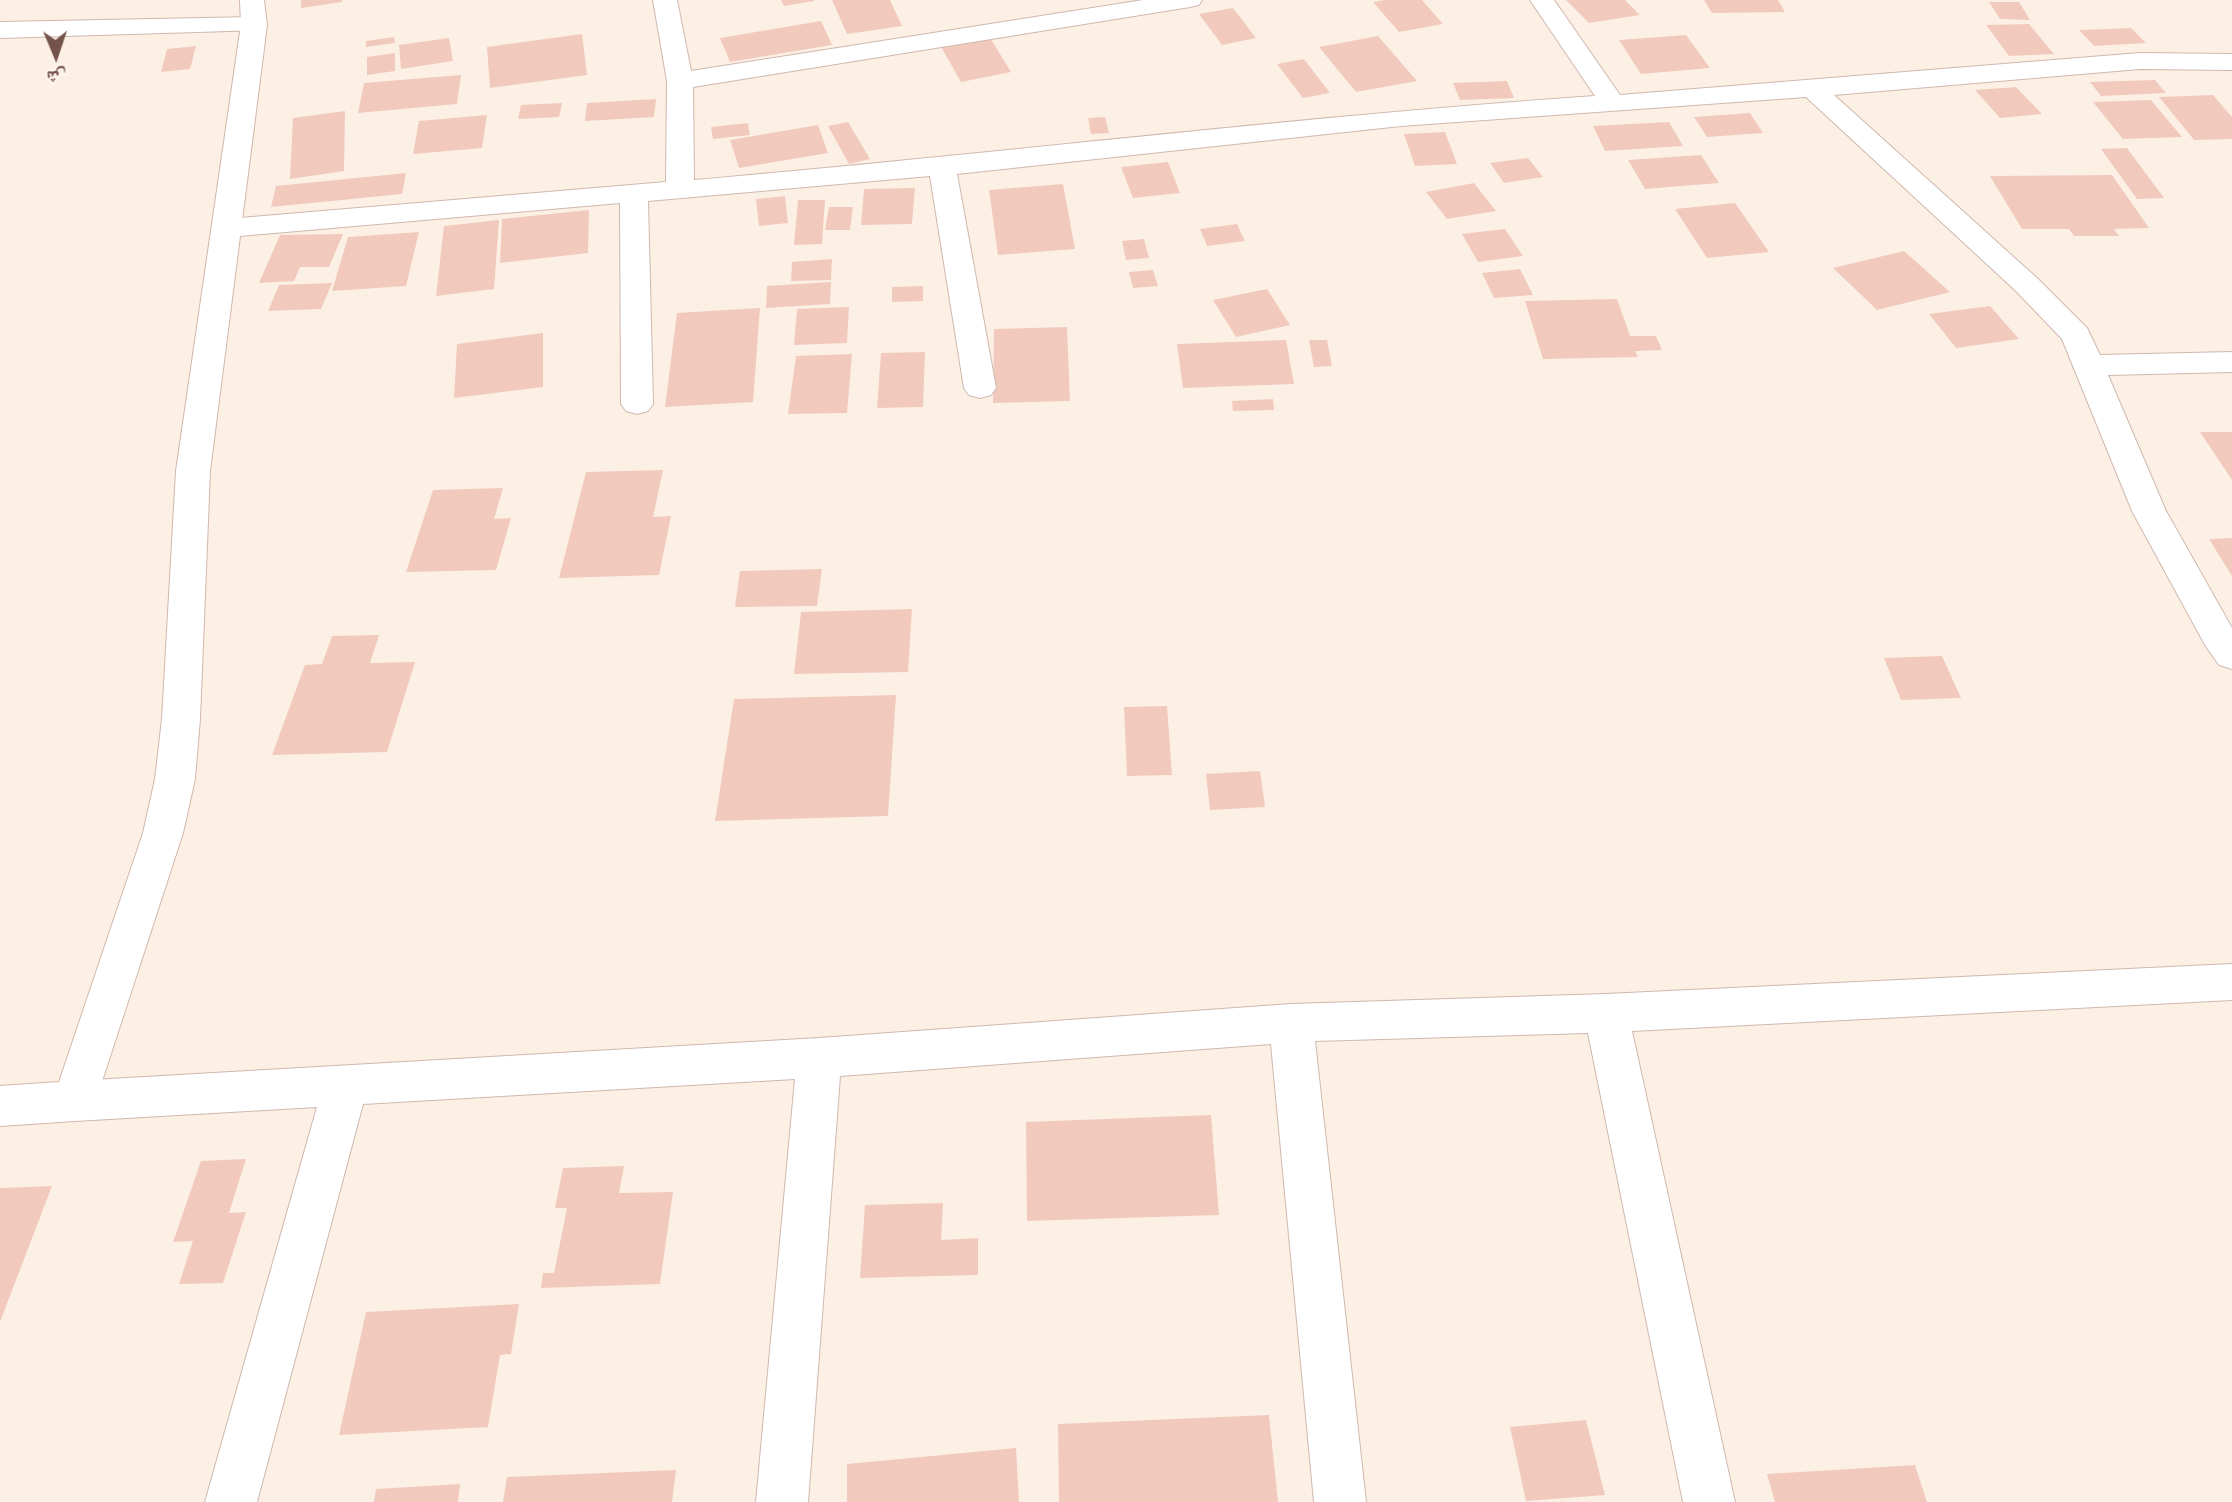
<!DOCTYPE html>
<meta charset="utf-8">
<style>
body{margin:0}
#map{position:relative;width:2232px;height:1502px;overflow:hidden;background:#fcf0e5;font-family:Inter,"Noto Naskh Arabic",sans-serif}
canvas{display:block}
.north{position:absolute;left:21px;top:21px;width:70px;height:70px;-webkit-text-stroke:5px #fff4eb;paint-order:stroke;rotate:178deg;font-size:19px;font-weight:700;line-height:28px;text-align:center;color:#74534b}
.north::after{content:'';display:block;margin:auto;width:24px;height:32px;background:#74534b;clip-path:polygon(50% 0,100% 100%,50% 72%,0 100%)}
</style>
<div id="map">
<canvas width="2232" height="1502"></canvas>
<div class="north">ش</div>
</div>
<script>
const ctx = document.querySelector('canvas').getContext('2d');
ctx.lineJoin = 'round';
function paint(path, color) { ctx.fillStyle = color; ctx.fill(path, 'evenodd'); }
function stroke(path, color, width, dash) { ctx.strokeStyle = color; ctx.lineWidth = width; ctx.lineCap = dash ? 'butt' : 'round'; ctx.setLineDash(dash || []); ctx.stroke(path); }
paint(new Path2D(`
 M301,0H342V2L301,8Z
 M781,0H814V1L784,6Z
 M832,0H890L902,26L847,34Z
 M1385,0H1422L1443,24L1399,32L1373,2Z
 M1566,0H1625L1640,15L1589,23Z
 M1704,0H1778L1785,12L1712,13Z
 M1989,2H2019L2030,20L2000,19Z
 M1233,8L1256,38L1222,45L1199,14Z
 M821,21L832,45L730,62L720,38Z
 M2029,24L2054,54L2009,56L1986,25Z
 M2131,28L2146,43L2094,46L2079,30Z
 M582,34L587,75L490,88L487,47Z
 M1686,35L1710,68L1641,74L1619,40Z
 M989,36L1011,72L961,82L940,45Z
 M1378,36L1417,81L1356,92L1319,47Z
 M394,37L395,43L366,47V41Z
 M449,38L453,61L401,69L399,45Z
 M196,46L190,69L161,72L167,49Z
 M395,53V71L367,75V57Z
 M1304,59L1330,93L1303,98L1277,64Z
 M461,75L457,104L358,113L364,83Z
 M2155,80L2166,93L2101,96L2090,82Z
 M1507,81L1514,98L1460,100L1453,83Z
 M2016,87L2042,114L2000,118L1975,90Z
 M2213,95L2232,117V139L2194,140L2159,97Z
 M656,99L654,117L585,121L587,103Z
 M2151,100L2182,137L2123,139L2093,102Z
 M562,103L559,117L518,119L521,105Z
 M345,111L344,171L290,179L293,118Z
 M1750,113L1763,133L1707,137L1694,117Z
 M487,115L482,148L413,154L419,121Z
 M1105,117L1109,133L1091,134L1088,118Z
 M848,122L870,159L849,164L828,126Z
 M1669,122L1683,146L1605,151L1593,126Z
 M748,123L750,135L713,139L711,127Z
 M818,125L828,153L739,168L730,140Z
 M1445,132L1457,164L1415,166L1404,134Z
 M2127,148L2164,198L2137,199L2101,149Z
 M1701,155L1719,183L1645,189L1628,160Z
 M1528,158L1543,177L1504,183L1490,163Z
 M1168,162L1180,193L1133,198L1121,167Z
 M406,173L402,194L271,207L276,186Z
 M2112,175L2149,228L2114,229L2119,236H2074L2069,229H2022L1990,176Z
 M1474,183L1496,211L1447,219L1426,192Z
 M1063,184L1075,249L998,255L989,190Z
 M915,188L912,224L861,225L864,189Z
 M785,196L788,223L759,226L756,199Z
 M798,200H825L822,244L794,245Z
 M1735,203L1769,252L1707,258L1675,209Z
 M829,207H853L850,230H825Z
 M589,210L588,253L500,263L502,219Z
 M499,220L494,289L436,296L444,226Z
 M1237,224L1245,241L1207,246L1200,229Z
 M1505,229L1523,256L1478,262L1462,234Z
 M419,232L406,286L332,291L348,237Z
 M343,234L329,267H300L294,281L259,283L280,235Z
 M1144,239L1149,258L1126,260L1122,241Z
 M1904,251L1950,292L1877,310L1833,268Z
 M832,259L831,280L791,281L792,262Z
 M1520,269L1533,295L1494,298L1482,273Z
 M1153,270L1158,286L1133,288L1129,272Z
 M831,282L830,304L766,308L767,286Z
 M332,283L321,309L268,311L279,285Z
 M923,286V301L892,302V287Z
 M1267,289L1290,325L1236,337L1213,300Z
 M1617,299L1630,336H1656L1662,350L1635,351L1638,357L1543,359L1525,301Z
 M1990,306L2019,339L1956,348L1929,314Z
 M849,307L847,343L794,345L797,309Z
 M760,308L753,402L665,407L677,313Z
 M1067,327L1070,401L993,403L994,329Z
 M543,333V387L454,398L457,344Z
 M1286,340L1294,384L1183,388L1177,344Z
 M1309,340H1327L1332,366L1314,367Z
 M925,352L923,407L877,408L881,353Z
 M852,354L847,413L788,414L796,356Z
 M1273,399L1274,410L1233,411L1232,401Z
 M2200,432H2232V480Z
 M663,470L653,517L671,516L659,575L559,578L586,472Z
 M503,488L494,519L511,518L496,570L406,572L433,490Z
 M2232,538V576L2209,539Z
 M822,569L817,606L735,607L740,571Z
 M912,609L908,672L794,674L801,612Z
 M379,635L370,663L415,662L387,752L272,755L305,665L322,664L332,636Z
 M1942,656L1961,698L1901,700L1884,658Z
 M896,695L888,816L715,821L734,699Z
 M1167,706L1172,775L1127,776L1124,707Z
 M1260,771L1265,807L1210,810L1206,774Z
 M1211,1115L1219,1215L1027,1221L1026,1122Z
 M246,1159L229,1213L246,1212L223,1283L179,1284L193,1241L173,1242L201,1161Z
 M624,1166L619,1193L673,1192L660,1284L541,1288L543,1273H554L567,1208H555L563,1168Z
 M52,1186L0,1322V1188Z
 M943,1203L941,1240L978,1238V1275L860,1278L865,1205Z
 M519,1304L511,1354L500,1355L488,1427L339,1435L366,1312Z
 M1269,1415L1278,1502H1059L1058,1424Z
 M1586,1420L1605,1495L1526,1501L1510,1427Z
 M1016,1448L1019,1502H847V1464Z
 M1915,1465L1927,1502H1775L1767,1474Z
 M676,1470L672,1502H503L507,1477Z
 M460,1484L458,1502H374L376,1489Z`), '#f1cabd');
const minor = new Path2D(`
 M653,0H677L691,71L1143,0H1202L1199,5L1190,7L693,87L694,180C995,154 1294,117 1595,96L1530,0H1554L1620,95L2140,53L2232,54V70L2140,69L1834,95L2038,279L2087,328L2100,355L2232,352V372L2108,375L2166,511L2232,628V669L2219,665L2205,645L2132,511L2062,339L2016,291L1806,97L1401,126L957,174L996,388L991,395L980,398L969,395L964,388L930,176L648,201L653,404L648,411L637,414L626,411L621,404L620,203L228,237L218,234L214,228L218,222L228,219L666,182L667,81Z
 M254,17L263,20L267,25L263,30L0,38V22Z
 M2232,964V1000L1632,1031L1735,1502H1683L1588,1033L1315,1041L1366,1502H1314L1271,1044L840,1076L808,1502H756L795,1079L363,1104L257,1502H205L317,1107L75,1121L59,1115L53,1101L59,1087L75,1081L819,1038L1291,1004L1606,994Z`);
const secondary = new Path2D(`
 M240,0H264L267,25L210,471L200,719L195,779L183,833L91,1115L75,1121L0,1126V1086L59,1082L143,833L155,779L162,719L176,471L241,25Z`);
stroke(minor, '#cfb8ae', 2);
stroke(secondary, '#d2b7ac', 2);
paint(minor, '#fff');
paint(secondary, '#fff');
</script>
